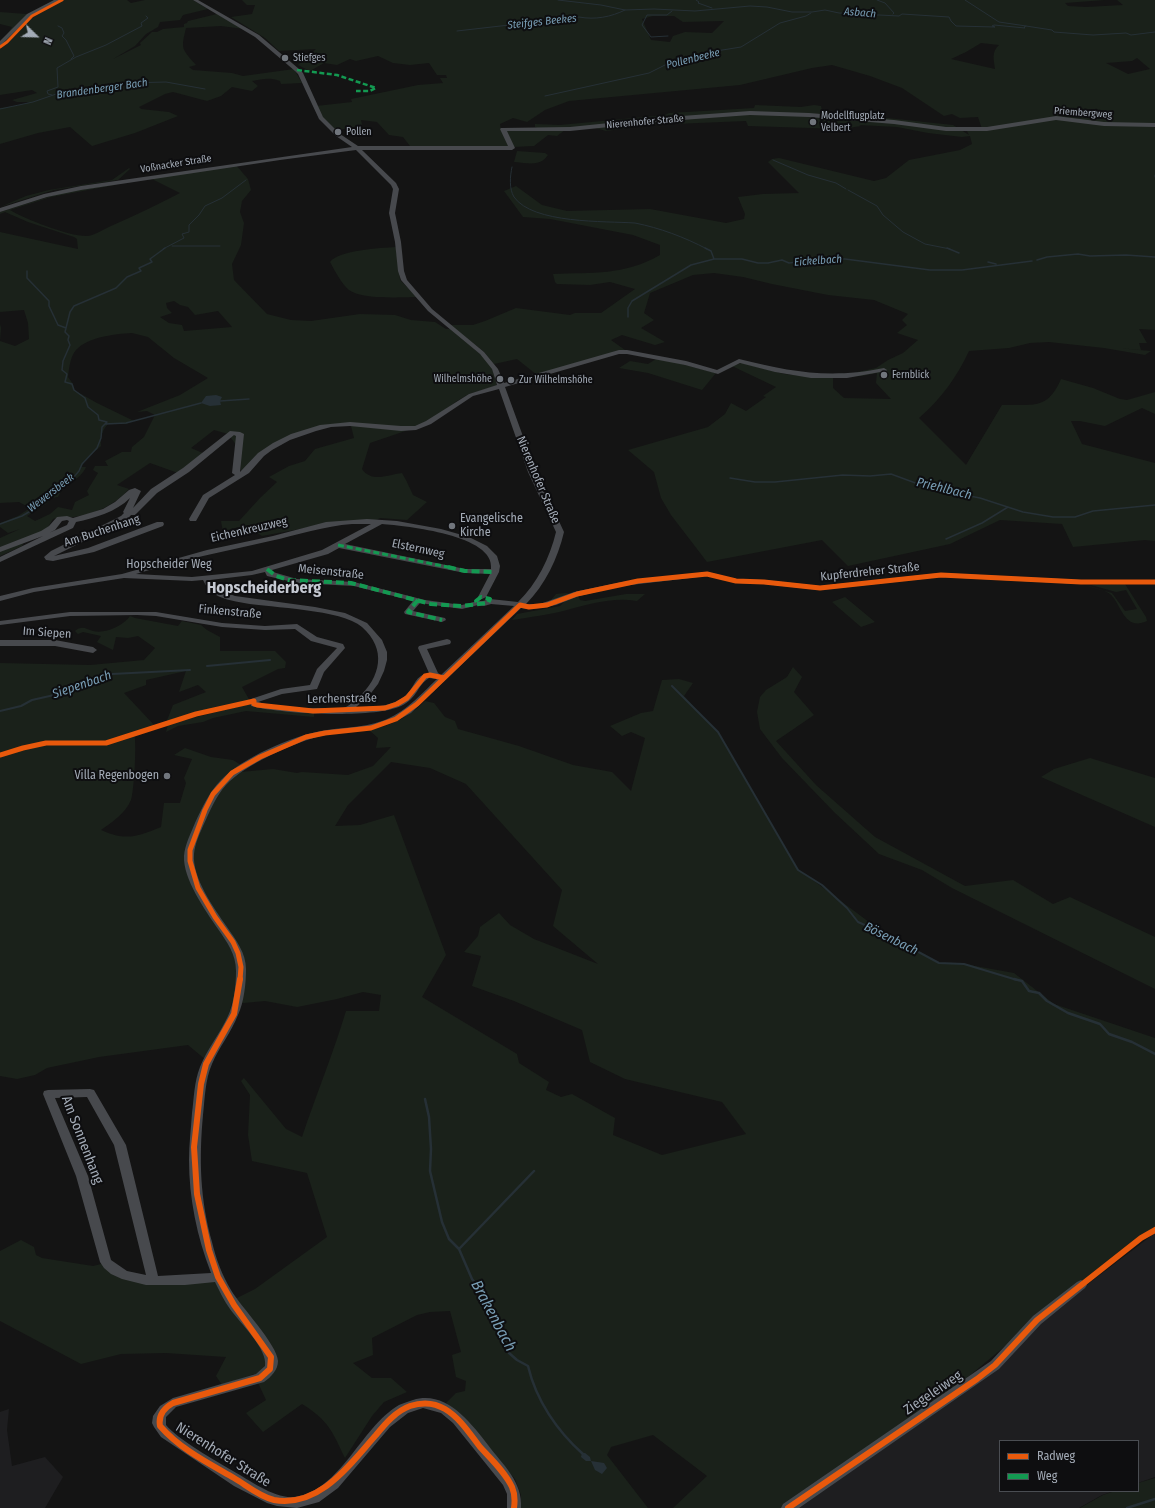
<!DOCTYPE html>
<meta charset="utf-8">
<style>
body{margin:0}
#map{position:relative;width:1155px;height:1508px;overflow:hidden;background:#141414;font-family:"Fira Sans Condensed",sans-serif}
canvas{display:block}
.legend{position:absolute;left:999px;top:1440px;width:140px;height:52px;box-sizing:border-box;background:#0e0e10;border:1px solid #4a4d52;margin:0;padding:5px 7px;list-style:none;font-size:12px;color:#a3abb6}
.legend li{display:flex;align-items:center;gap:8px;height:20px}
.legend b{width:20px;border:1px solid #4a4d52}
.north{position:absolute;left:16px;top:16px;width:40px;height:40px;-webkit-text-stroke:3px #0e0e10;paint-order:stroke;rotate:113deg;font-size:11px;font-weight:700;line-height:16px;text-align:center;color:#a3abb6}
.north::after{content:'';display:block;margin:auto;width:14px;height:18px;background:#a3abb6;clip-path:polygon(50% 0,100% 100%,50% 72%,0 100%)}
</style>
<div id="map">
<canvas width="1155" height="1508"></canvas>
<ul class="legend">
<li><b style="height:5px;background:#e8590c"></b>Radweg</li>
<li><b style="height:5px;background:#139951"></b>Weg</li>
</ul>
<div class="north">N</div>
</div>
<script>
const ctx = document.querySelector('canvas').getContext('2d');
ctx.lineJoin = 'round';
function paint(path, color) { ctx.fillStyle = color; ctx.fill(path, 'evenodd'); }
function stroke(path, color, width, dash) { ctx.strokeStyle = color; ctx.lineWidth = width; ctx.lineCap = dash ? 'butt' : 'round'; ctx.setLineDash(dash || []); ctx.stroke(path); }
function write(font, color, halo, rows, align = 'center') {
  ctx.font = font + ' "Fira Sans Condensed",sans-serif'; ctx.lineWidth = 4; ctx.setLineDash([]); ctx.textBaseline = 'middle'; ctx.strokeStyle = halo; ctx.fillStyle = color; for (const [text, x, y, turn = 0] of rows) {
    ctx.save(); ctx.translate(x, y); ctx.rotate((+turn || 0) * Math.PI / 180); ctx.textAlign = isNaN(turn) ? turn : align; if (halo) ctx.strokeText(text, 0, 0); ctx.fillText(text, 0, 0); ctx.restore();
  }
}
paint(new Path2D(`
 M1155,1233V1477L1138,1483V1441H1000V1491H1114L1102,1495L1079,1508H792L939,1404L1080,1290Z
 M9,1409L7,1430L12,1466L45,1457L63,1477L45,1508H0V1412Z`), '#1e1e20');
paint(new Path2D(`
 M63,0H127L131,3L145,0H193L208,9L183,15L180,20L160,22L158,27L146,34L135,46L113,59L141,45L140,43L152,32H157L163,29L184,27V24L187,23L188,21L217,14L244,29L221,26L186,28C181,49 181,48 196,65L189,67L193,70L232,73L243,76L294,69L302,83L281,84L280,81C270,77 262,79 252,81L258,86L252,91L232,87L221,96L207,101L173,92L165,94L139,107L141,109L169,112L178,116L135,133L92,146L70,127L38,133L0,144V108L25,104L29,102H17L12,100L37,93L32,90L0,95V45L11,36H14C28,18 44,8 63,0Z
 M242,0H1105L1065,3L1068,6L1086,7L1123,5L1117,0H1155V124L1152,125L1155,128V330L1139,329L1147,343H1139L1141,350L1117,348L1151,351L1145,355L1104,348L1049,342L1030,343L1009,348L969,351C957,377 941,399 919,418L966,465L1002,405C1033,404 1047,411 1061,379L1093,388L1120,399L1127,400L1155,392V414L1142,408L1105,426L1080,421H1071L1082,444L1155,463V541L1145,540L1073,547L1062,524L1000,520L950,544L848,566L822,540L707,562L671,515L661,498L654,472L628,450L708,427L725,414L731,403L746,411L766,397L763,396L776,387L732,366L742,363L784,374L803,376L853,373L876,368L888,360L903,353L918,340L897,333L907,325L902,320L908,314L874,300L828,295L772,284L743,277L714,273L693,275L650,293L644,313L654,320L641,328L665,342L655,345L622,335L611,340L625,350L537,375L517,359L494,364L483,351L450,325H473L485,321L516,308L570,315L575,313H601L635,289L610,282L590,285L557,284L555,282L553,274C593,272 623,276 660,255V245L633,235L550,219L523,217L504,191L516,186L542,205L567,211L650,209L726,223L744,219L745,214L738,197L763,194L799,193L768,162L772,159L779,158L874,181L886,178L909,160L960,150L972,144L970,136L962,137L928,133L897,127L859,125L861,126L842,129L748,126L746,121L651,125L606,131L596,128L539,129L535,127V124L560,125L665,115L669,113L754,108L755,105L801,107L814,105L821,106L822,111L953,125L969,135L967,131L982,129L978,117L960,118L952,114L944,116L902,88L870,76L832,65L812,68L740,85L569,101L545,110L527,122L513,118L500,124L501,130L510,147L410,146L403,137L389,135L377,122L361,120L362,125L335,131L323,118L316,106L352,102L351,99L418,85L443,83L440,78H447L446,75H437L429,63L410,65L393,63L378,56L356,61L350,59L337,65L324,63L310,71L298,65L316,49L279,51L265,38L231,17L252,14L255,5H247ZM653,16H674L683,22L724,21L712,33L685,32L673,36L670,42L651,40L642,19ZM981,43L999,45C991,52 994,60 995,69L951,59L966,52ZM1137,58L1150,69L1128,74L1106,63L1132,61ZM877,373L876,383L891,399L844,398L833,388V377L862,376Z
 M0,12L26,14L28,15L6,36L12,27L0,24Z
 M505,129L565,130L557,136L548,135L534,146L513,147Z
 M517,151L545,153L548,155C540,167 528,163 515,162H514Z
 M236,165L248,179L251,190L242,201L240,212L244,223L241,245L232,264L234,280L267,314L291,320L311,321L360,314L395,315L411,320L435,322L446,329H450L479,353L491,365L497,386L469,394L457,401L426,424L370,443L362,469C372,483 387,475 402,473L406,480L413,495L427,502L407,520L380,518L375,521L333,523L262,536C247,525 240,525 223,532L221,521H239L260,498L277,482L269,477L289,466L305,461L315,449L354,438L351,426L347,423L326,425L295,434L241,471L237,446L228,434L214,430L191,448L205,454L178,473L150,463L117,485L129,489C115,505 95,514 74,517C66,518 62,516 53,519L46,530L25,540L22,546L0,556V538L20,529L8,533L0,527V523L18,516L30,508L19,502L0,503V324L1,328L0,341L15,346L29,339L28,323L24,310L0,312V232L78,249L77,239L74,237L28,222L5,212L0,214V212L64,192L120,184L51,197L10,210C25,219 70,237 88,236C95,235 104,229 111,226C134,216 157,205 180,193L150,178ZM174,301L180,305L188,307L195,315L218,311L232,327L184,331L182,325L169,323L160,317L172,313L167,308L166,303ZM132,333L148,337L174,358L208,378L180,395L137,412L147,411L155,415L144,437L132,447L131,452H122L105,461L108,466H95L93,470L98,473L87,491L89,495L75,502L72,510L58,507L50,514L35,521L27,516L46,504L51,498L58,497C64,483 80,481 86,467H82L84,461L101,446C100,436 102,431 108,424H126L134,421L97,403L74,390L73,384L68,377C69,369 70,357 76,350C88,337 114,334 132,333Z
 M129,168L130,169L118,180L54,190L0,207L26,196L49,190L112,180Z
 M396,247L400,280L417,297C401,297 362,300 349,290C341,283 335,271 330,262C339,250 380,248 396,247Z
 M656,359L674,362L716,373L702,390L648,373L619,368L630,361L648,364Z
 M1125,584L1146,617L1147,621C1124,632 1121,603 1110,594C1103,589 1092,587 1084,585L1112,593L1125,611L1137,609L1126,590L1116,592L1091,585Z
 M566,593L578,596L580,600L585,601L626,594H645L637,601C612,597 591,604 567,610C549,615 530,617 512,620L517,614L560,606L566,600H551L556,594Z
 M845,597L875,622L861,627L832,602Z
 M130,616L135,618L178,626L182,621L201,625L207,630L220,637V651H275L286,662L285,668L278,669L242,687L250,701L195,713L166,723L173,705L206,692L198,685L179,692L186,671L146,680V685L124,693L155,726L134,733C137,741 134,792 131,800C125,814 112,822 101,830C125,841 137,837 161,827L164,803H180L186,783L184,778L192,759L174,755L185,748L211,757L233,760L241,765L240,772L273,769L297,773L302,772L348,775L373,766L391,747L376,748L378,738L369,730C391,726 409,717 425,701L434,703L445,717L455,721L458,729L519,746L573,765L612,772L631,791L645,738L631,732L622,736L610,726L641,713L653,711L662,680L679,679L693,683L684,696L718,732L798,869L885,934L939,963L964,964L1014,973L1054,1004L1155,1038V1229L1141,1238L1076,1287L939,1401L784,1508H673L707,1476L653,1435L611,1447L607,1455L648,1508H521V1495L515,1479L456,1411L446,1403L456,1393L465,1391L466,1381L456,1377L452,1355L461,1352L450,1311L430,1312L417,1315L372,1338L373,1355L353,1363L372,1378H391L407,1392L384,1402L372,1416L345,1458C332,1431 329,1421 302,1404L263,1432L246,1413L266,1400L254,1374L222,1385L216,1376L226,1357L166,1353L121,1354L81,1364L0,1321V1251L21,1240L34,1247L36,1255L42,1258L93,1266L105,1263L127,1277L216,1278L229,1302L255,1289L327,1237L307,1173L252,1161L248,1135L250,1095L241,1081L244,1078L286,1129L302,1137C316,1095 333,1054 346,1011H379L381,995L363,992L337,999L297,1007L265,1001L244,1003L232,1002L226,1025L206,1060L188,1045L99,1057L47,1068L35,1075L17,1079L0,1076V663L90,665L144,660L155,648L138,636L128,638L116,637L113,650L97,642L101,636L83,632L78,634L75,631C82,625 86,629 93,631C105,634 123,626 130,616ZM391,762L430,768L466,784L562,890L553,926L598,964L534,939L510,925L499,913L480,927L478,936L464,952L481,956L472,986L514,1001L582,1030L590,1062L625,1079L722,1102L746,1134L662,1155L613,1135L615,1118L572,1094L561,1097L546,1090L549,1082L519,1063L517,1054L422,997L446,955L394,815L360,825L335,826L348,805Z
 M793,667L802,677L794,692L814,715L776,741L816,785L875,837L965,886L1013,880L1053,904L1070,897L1155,937V989L952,888L922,870L879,854L834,812L782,758L760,729L757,712L760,697L766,690L787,677Z
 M249,704L251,706L314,713V717L246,711L213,718L203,722L178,726L166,732L168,724Z
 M1090,758L1155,778V827L1041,777L1054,769Z
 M1155,1478V1508H1080L1103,1495L1115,1491H1138V1483Z`), '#1a211a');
paint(new Path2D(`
 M216,395L222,397L220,401L221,405L210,406L201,403L206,396Z
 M582,1453H585L590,1457L591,1461L604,1463L607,1468L602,1474L595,1470L591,1461H586L581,1457Z`), '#263036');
stroke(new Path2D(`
 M558,0L601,5L625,10L654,9L695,11L750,6L767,7L792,12H812L825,10L839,13L899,16L902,14L949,17L951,21L956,26L995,27L992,26L994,25L1025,28L1024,27L1026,26L1052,30L1054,32L1093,35L1126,33L1131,35L1155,32
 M696,0L699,2L698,3L712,8
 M877,0L885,3L894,13L893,14
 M965,0L999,22L1026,26
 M58,26L62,28L64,33L62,36L66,40L74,56L71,59
 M457,31L579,17C595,20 611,17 625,10
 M668,36L651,37L642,25L647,15H667L672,11
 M52,95L48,94L47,91L58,87L57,68L76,57L106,45L142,26L141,23L148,18L146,16
 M545,96L649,73L667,64L710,52L741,47L780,23L806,16L811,13
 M0,109L33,102L62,92L97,89L127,83L166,82L205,89
 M773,160L808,175L836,183L846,189
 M512,167C510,176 509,189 514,197C533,224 605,221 635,223C660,228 684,237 707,249
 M1155,175V177
 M848,190L877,206L883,215L903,232L925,244L950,249
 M172,246H220
 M163,249L184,238L182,234L189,232V225L199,215L205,206L222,198L246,180`), '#263036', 1);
stroke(new Path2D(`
 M705,248L711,251L714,259
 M947,248L959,253
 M1037,260L1047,257L1078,254L1090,256L1126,255L1155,257
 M988,262L996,264
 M27,271V278L49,301V306L58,325L66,328
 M628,317V308L632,301L691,265L714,259H742L758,263H768L782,260L789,263L823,259H845L930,270H962L1032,261
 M220,401L249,399
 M105,424L126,423L201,403
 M730,478L755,482H775L843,475L870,476L891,474L929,488L980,498L1023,512L1053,517H1075L1093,511L1155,505
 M0,524L22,516L34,509L73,478L79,471L82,464L97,448L101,438L102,427L107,422L99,420L98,415L88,407L85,398L74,390L72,384L65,382L67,374L62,370L63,361L70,345L68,340L69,336L65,332L70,312L74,306L116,288L127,277L141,271L139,268L152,262L150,259L165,248
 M946,539L982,523L1008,507`), '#263036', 1.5);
stroke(new Path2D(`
 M207,666L270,660
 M672,686L718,732L798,870L822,885L847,908L858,922L885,934L939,963L964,964L1017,980
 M0,711L21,706L32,700L63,693L112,674L190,670`), '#263036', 2);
stroke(new Path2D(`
 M1014,979L1022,981L1029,991L1039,993L1047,1001L1068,1013L1100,1024L1109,1034L1132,1042L1155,1054
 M425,1099L429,1117L431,1149L430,1171L442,1222L449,1239L459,1249L472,1279L486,1297L509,1353L517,1360L528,1366C536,1400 557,1431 583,1454
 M459,1249L534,1171
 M1127,1508L1155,1499`), '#263036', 2.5);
paint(new Path2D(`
 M193,0H198L259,35L299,69L303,73L323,117L340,134L358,146H508L500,129L501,128L570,127L668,117L750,111L809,113L894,120L946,127H987L1056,116L1104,122L1155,123V127L1104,126L1056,120L987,131H946L894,124L809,117L750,115L668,121L570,131H507L515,148L512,150H362L396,183L399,189L395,213L401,242L404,271L407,280L432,309L484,352L498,369L504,383L619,350H627L686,361L717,370L739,359C791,372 830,379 884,368L887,370L886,371L847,378H811L775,372L740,363L718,374L685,365L627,354H619L505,387L536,472L564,532C558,558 545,585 526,604H540L574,592L622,582L707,572L736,579L764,580L820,586L941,573L1081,580H1155V584H1081L941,577L820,590L764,584L736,583L707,576L622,586L579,596L556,605L540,608L529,609L521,608L411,713C377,733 357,728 321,736C295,742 244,765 226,785C216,796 210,811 203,826C199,835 195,844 194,854C192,878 214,908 227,927C236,940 246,953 246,969C246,984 244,1002 238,1015C231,1033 219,1047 212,1064C205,1080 205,1098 203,1115C199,1159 200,1199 212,1242C216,1259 222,1275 231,1290C241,1307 277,1344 278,1361C278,1370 271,1377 264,1382L176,1407L166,1417V1425C177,1439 216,1461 233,1471C249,1480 275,1499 294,1497C341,1491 360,1428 399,1405C403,1403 408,1402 413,1400C446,1390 470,1422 488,1445C503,1465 523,1482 521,1508H507V1494L503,1485L453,1423L441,1413L423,1408L408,1413L390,1427L338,1488L319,1502L297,1508L277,1506L267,1503L234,1486L161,1437L154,1427L152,1423L153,1416L160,1406L173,1398L256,1374L265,1366C268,1349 240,1323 230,1309C224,1301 220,1292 215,1282L185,1285H146L122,1279L111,1274L104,1268L100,1262L76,1176L43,1094L44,1091L48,1090L90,1089L94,1090L126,1145L158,1276L211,1273C197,1237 189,1198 189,1160C189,1144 191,1129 192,1113C194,1098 194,1082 200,1067C207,1049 220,1034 228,1016C234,1003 236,986 236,971C236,954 227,942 218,929C205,910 183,879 184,856C185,844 191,833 195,823C202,808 209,792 221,780C242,758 292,736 321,731C341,727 363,728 382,721C405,713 420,695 437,679L429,678C417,685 418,698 401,706C373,719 281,714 251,706L250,701L251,699L281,689L310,685L317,669L337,648L311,641L295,629L265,630L222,627L156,616L137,615L70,616L0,625V621L70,612H156L222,623L265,626L297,624L317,637L343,644L345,648L324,672L317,689L282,694L258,702C278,708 301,708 322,708C328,708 337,709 343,708C348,707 354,701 358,698C381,677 387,649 362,627C341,609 272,608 244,603C234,601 220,599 212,592C208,590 205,584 203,580L192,581L124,578L34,592L0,601V596L33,588L122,574L207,550L273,536L326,522L367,519L397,521L441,529L469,537L487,546L497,556L500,566L499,572L486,597L482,599L478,597L490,574L465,573L339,548L328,554L272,570L273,572L297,579L354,582L425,600L462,605L478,601H483L490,599L518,602C537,584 550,557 556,532L528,472L499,389L473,396L431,424L416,430L401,431L350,426L331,427L316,431L290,440L272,450L264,456L249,473L209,498L196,521H190L189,519L203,495L235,475L232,473L236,436L234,435L189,472L157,493L135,515H131L127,520L54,556L88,548L157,522H163L164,524L163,526L94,552L53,561L46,560L44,557L51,551L121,516L124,513L123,512L130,498C116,512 95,518 76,522L73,528L0,562V557L43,536L0,552V547L41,531L49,526L57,517L67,516L73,518L103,509L115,502L129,490L135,488L141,491L133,508L151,489L183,468L230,431L240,432L244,434L240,472L258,453L273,443L291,434L320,425L350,422L401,426H415L426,421L469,394L497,385L492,369L480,354L428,311L401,280L398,271L395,242L389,213L393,189L391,185L356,150L280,160L81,190L47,197L0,212V208L44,194L81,186L352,147L336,136L319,119L298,74L295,71L255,37ZM67,520L69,521L67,525L49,533L55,530L62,521ZM352,524H371L322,550L252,571L192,577L136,574C180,560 226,551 270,541C298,535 324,526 352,524ZM382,524C406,526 496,535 491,569H465L345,544ZM265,572L267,576L297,583L354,586L413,601L404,612L405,614L442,622L446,620L445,618L413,611L420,603L462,609L478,605L484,606L491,604L514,606L441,675L438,673L427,649L450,644L451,642L450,640L447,639L419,646L418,648L429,673C414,676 416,685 407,694C394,707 374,707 356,707L368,697L378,684L384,671L387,660V652L382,640L367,623L345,613L315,607L235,596L217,589L210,580L252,575ZM87,1097L114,1145L146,1275L127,1271L111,1260L88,1176L55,1098Z
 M0,640H55L93,647L97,650L93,653L55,646H0Z
 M1081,1280L1085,1282L1087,1285L1085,1288L1041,1324L999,1369L799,1508H781L783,1504L991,1361L1033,1316L1077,1282Z`), '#47494d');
paint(new Path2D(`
 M54,0H62L31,16L0,46V41L27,14Z`), '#4a4c4e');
stroke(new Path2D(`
 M297,70L337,75L376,88L370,91H356`), '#139951', 2.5, [5, 2.5]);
stroke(new Path2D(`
 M338,545L453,568`), '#139951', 3, [6, 3]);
stroke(new Path2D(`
 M448,567L465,571L495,572
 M267,569L276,576L288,580L351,583L431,604L461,606L488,603L490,599L481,597L476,601L478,603
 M418,600L408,612L442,620`), '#139951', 4, [8, 4]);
stroke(new Path2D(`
 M0,47L7,42L32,16L62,0`), '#e8590c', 3);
stroke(new Path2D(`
 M0,755L23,748L46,743H106L196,714L254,701V704L257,705L313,711L385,708L397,704L407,698L425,676L430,675L444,678
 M240,980L241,967L238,953L233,942L215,917L198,888L190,861V850L205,810L213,794L232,773L260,757L306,737L325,733L371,728L396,719L417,704L520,605L529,607L547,605L577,594L638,581L707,574L736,581L764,582L820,588L941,575L1081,582H1155`), '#e8590c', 5);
stroke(new Path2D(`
 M240,979L234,1014L206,1064L201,1084L194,1147L197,1194L209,1250L218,1277L234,1305L271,1357L270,1369L260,1378L173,1403C164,1408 158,1415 160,1426C180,1449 208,1463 234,1478C246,1485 260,1497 274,1500C320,1508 350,1464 376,1435C385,1424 396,1411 410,1406C422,1402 435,1403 445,1409C460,1418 470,1434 480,1447C491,1459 505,1472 512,1487C515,1494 515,1501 514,1508
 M788,1508L977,1379L995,1365L1037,1320L1141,1238L1155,1230`), '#e8590c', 6);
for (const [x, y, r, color] of [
 [285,58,4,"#71767d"],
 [813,122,4,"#71767d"],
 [338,132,4,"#71767d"],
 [884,375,4,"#71767d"],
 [500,379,4,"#71767d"],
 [511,380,4,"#71767d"],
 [452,526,4,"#71767d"],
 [167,776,4,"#71767d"]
]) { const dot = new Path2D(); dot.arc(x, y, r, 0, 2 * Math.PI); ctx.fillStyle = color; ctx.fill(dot); stroke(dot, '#0e0e10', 1.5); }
write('10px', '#a3abb6', '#0e0e10', [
 ["Stiefges",293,58],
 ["Modellflugplatz",821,116],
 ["Velbert",821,128],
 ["Pollen",346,132],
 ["Fernblick",892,375],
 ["Wilhelmshöhe",492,379,"right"],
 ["Zur Wilhelmshöhe",519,380]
], 'left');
write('10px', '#a3abb6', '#0e0e10', [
 ["Priembergweg",1083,113,4],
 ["Nierenhofer Straße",645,122,-5],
 ["Voßnacker Straße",176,164,-9]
]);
write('italic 11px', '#789db4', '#0e0e10', [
 ["Asbach",860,13,5],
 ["Steifges Beekes",542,22,-6],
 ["Pollenbeeke",693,59,-14],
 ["Brandenberger Bach",102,89,-8],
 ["Eickelbach",818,261,-4],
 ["Wewersbeek",51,493,-38]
]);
write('12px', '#a3abb6', '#0e0e10', [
 ["Nierenhofer Straße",538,480,67],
 ["Eichenkreuzweg",249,530,-13],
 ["Am Buchenhang",102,531,-18],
 ["Elsternweg",418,549,12],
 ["Hopscheider Weg",169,565],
 ["Meisenstraße",331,572,6],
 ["Kupferdreher Straße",870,572,-6],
 ["Finkenstraße",230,612,5],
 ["Im Siepen",47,633,4],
 ["Lerchenstraße",342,699,-1]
]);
write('12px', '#a3abb6', '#0e0e10', [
 ["Evangelische",460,519],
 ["Kirche",460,533],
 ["Villa Regenbogen",159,776,"right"]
], 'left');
write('italic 13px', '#789db4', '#0e0e10', [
 ["Priehlbach",944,489,14],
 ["Siepenbach",82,685,-19],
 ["Bösenbach",891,939,26]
]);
write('14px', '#a3abb6', '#0e0e10', [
 ["Am Sonnenhang",82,1140,69],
 ["Ziegeleiweg",933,1393,-34],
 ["Nierenhofer Straße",223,1455,32]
]);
write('bold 16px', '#c5c9d2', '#0e0e10', [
 ["Hopscheiderberg",264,589]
]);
write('italic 16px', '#789db4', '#0e0e10', [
 ["Brakenbach",493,1316,62]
]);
</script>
